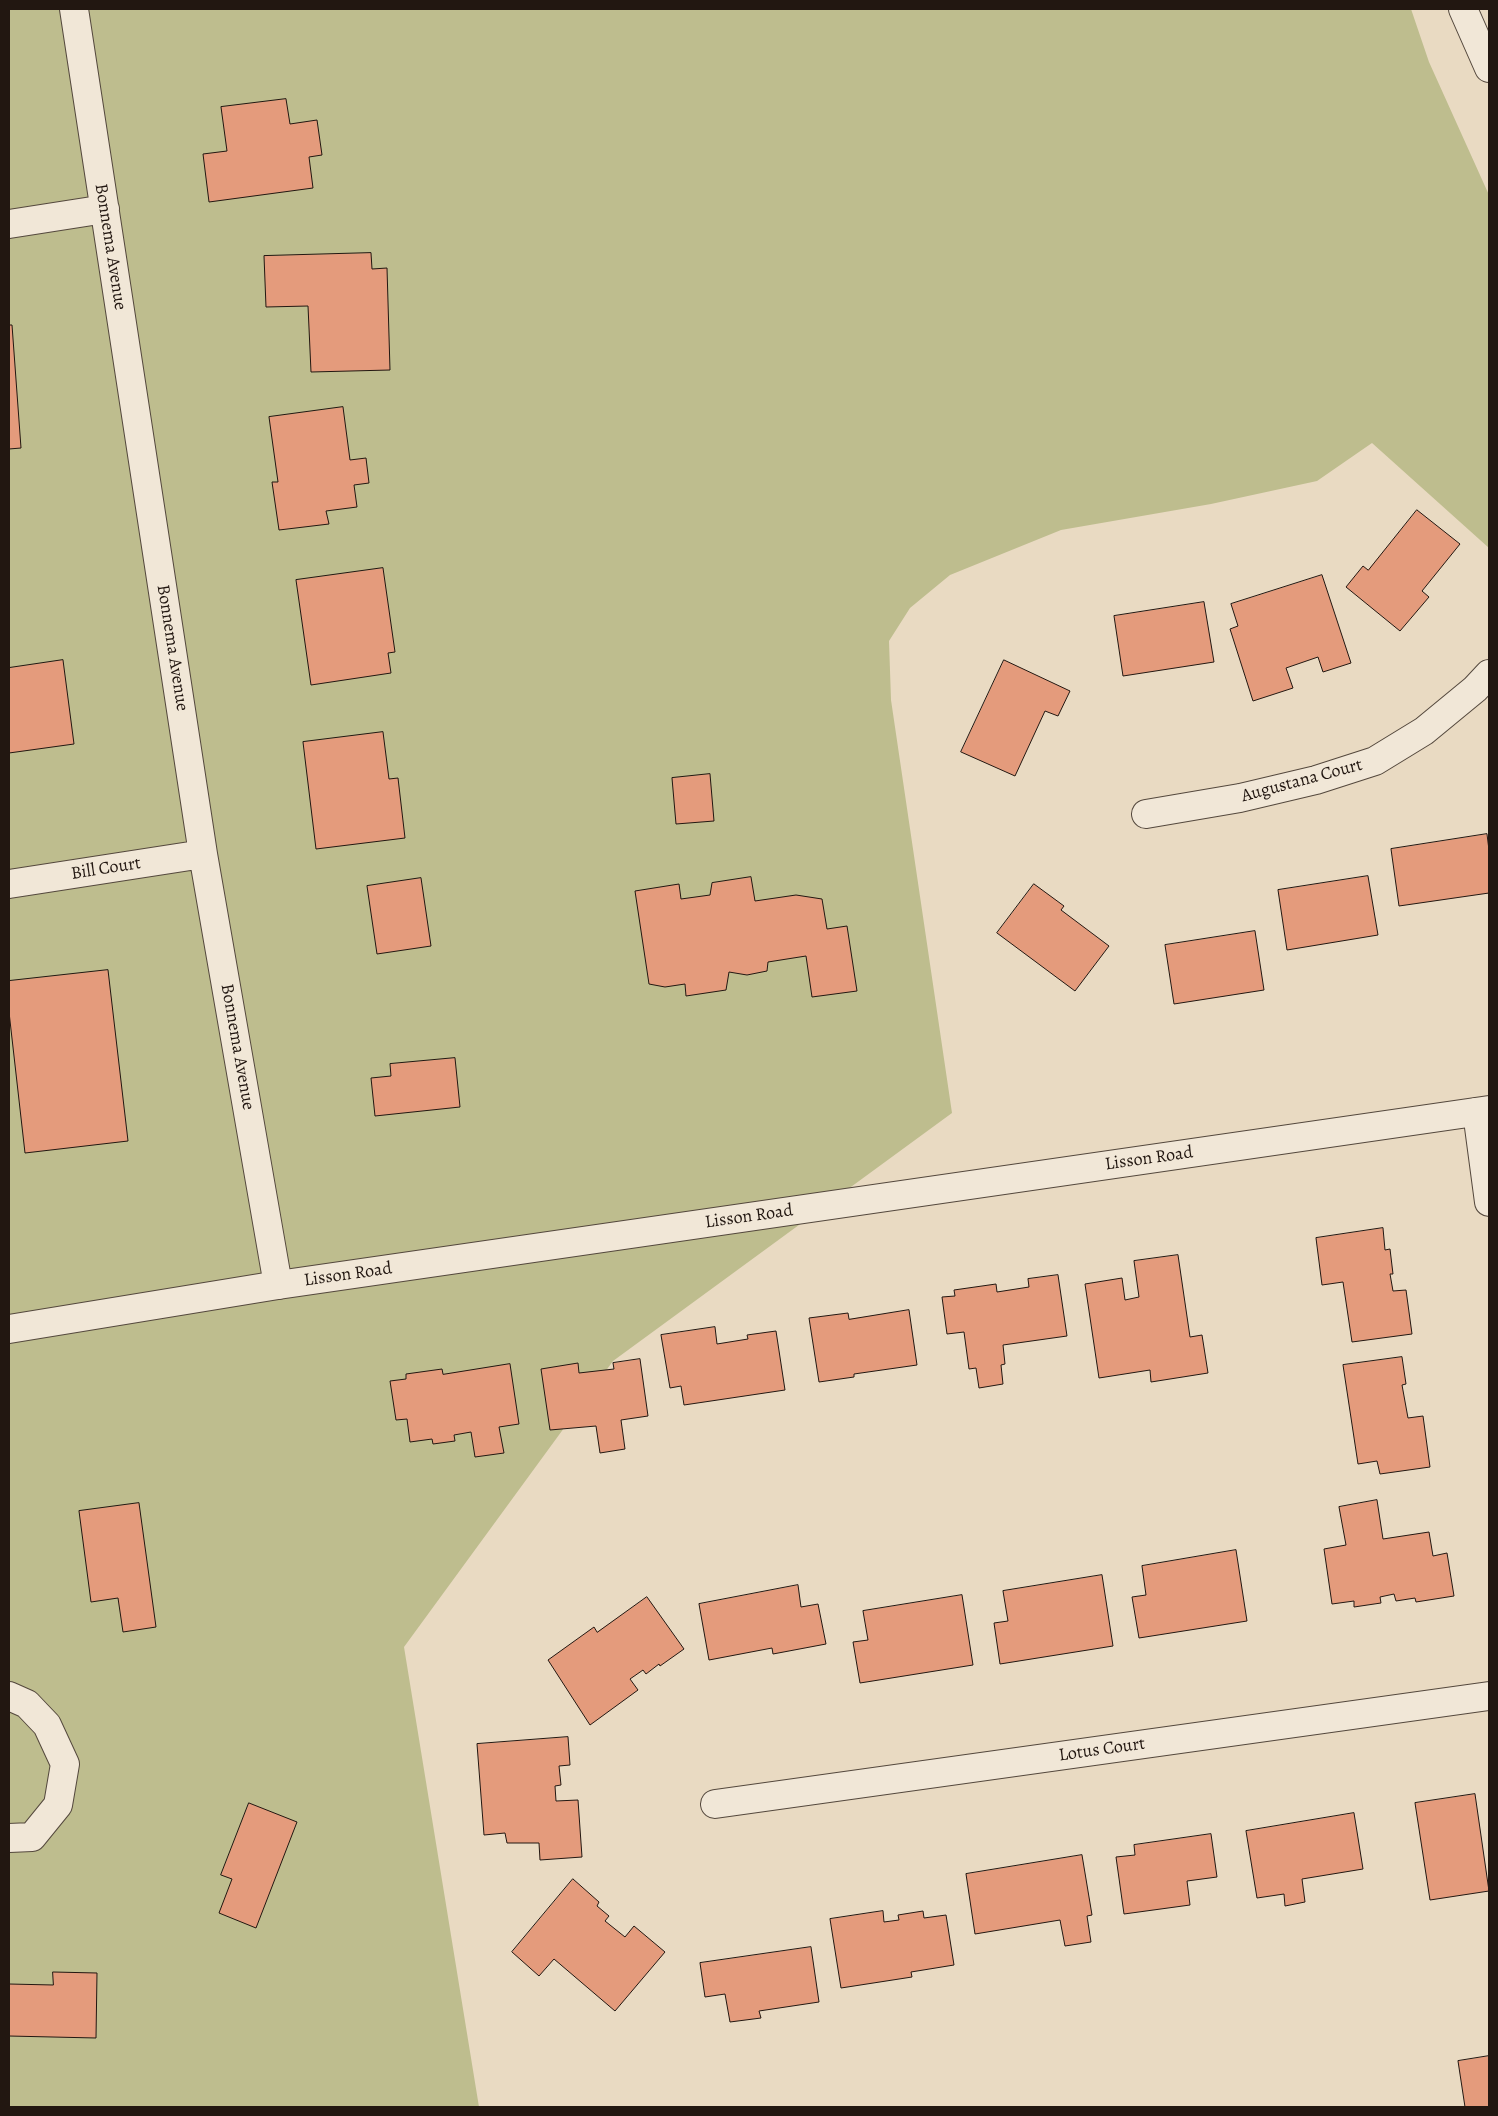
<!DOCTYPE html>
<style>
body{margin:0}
#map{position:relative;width:1498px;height:2116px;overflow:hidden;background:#e9dac2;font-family:Alegreya,serif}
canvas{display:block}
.frame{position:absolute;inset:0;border:10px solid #221711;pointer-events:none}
</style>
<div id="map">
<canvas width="1498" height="2116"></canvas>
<div class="frame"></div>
</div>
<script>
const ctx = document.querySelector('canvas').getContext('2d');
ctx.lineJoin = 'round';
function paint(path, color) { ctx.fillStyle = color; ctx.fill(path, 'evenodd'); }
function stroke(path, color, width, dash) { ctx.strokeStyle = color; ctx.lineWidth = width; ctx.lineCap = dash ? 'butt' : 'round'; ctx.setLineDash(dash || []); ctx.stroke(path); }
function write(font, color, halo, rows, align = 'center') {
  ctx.font = font + ' Alegreya,serif'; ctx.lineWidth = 5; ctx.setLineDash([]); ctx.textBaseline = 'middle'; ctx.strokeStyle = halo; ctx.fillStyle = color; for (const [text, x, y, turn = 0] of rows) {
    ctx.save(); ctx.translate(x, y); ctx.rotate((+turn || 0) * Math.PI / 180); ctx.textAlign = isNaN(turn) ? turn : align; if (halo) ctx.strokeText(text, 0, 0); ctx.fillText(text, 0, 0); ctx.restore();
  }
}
paint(new Path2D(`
 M9,9H1411L1429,62L1489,195V548L1372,443L1317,481L1211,504L1061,530L950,575L910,608L889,641L891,700L952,1113L613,1361L404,1647L479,2107H9Z`), '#bebd8e');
const building = new Path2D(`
 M286,99L290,124L317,120L322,155L309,157L313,188L209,202L203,154L227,151L221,107Z
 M371,253L372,269L387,268L390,370L311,372L308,306L266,307L264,256Z
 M9,325H12L21,448L9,449Z
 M343,407L350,460L366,458L369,483L354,485L357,507L326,511L329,524L279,530L272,482H278L269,417Z
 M1417,510L1460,544L1422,591L1429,597L1400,631L1346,587L1363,566L1368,570Z
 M383,568L395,652L388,653L391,673L311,685L296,580Z
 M1322,575L1351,663L1323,672L1318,657L1286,668L1293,688L1253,701L1230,629L1238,626L1231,604Z
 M1204,602L1214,662L1123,676L1114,616Z
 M63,660L74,744L9,753V668Z
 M1004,660L1070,691L1058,716L1045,711L1015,776L961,752Z
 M383,732L389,779L398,778L405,838L316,849L303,742Z
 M710,774L714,821L676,824L672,778Z
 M1487,834L1489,850V893L1399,906L1391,849Z
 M1368,876L1378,935L1287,950L1278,890Z
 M751,877L755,901L796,895L822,899L827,929L847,926L857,991L812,997L806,956L768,962L767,971L747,975L729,972L726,990L686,996L685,984L665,987L649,984L635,891L679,884L681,899L710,895L712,883Z
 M421,878L431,946L377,954L367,886Z
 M1034,884L1064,906L1061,910L1109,946L1075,991L997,933Z
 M1255,931L1264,990L1174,1004L1165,945Z
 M108,970L128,1141L25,1153L9,1012V981Z
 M455,1058L460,1107L375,1116L371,1078L391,1076L390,1064Z
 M1383,1228L1385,1250L1390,1249L1393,1274H1390L1393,1291L1406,1290L1412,1334L1352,1342L1343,1282L1322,1285L1316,1238Z
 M1178,1255L1190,1337L1202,1335L1208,1373L1151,1382L1150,1370L1099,1378L1085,1284L1122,1278L1125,1300L1139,1297L1134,1261Z
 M1058,1275L1067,1336L1003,1345L1005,1364L1001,1365L1003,1384L979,1388L976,1368L969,1369L964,1332L947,1334L942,1297L955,1296L954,1290L996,1284L997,1292L1029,1287L1028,1279Z
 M909,1310L917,1365L854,1374V1377L819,1382L809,1318L848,1313L849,1319Z
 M715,1327L717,1344L748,1339L747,1335L776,1331L785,1390L684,1405L681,1386L670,1388L661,1335Z
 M1402,1357L1406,1384L1402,1385L1408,1418L1423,1416L1430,1467L1380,1474L1377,1461L1358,1464L1343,1365Z
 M640,1359L648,1416L621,1420L625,1449L600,1453L596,1426L550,1430L541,1369L578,1363L579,1373L614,1369L613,1363Z
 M510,1364L519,1424L499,1427L504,1453L475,1457L471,1432L454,1435L455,1441L433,1444L432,1439L410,1442L407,1419L396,1420L390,1381L406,1379V1374L442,1369L443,1374Z
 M1377,1500L1383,1539L1429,1532L1433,1556L1447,1553L1454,1596L1416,1602L1415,1598L1396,1601L1394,1594L1380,1597L1381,1603L1354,1607V1601L1332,1604L1324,1549L1346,1545L1339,1507Z
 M139,1503L156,1627L123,1632L118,1598L91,1602L79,1511Z
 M1236,1550L1247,1621L1139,1638L1132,1597L1146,1595L1142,1566Z
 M1102,1575L1113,1646L1000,1664L994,1623L1008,1621L1003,1591Z
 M798,1585L801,1607L818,1604L826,1644L773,1654L772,1648L709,1660L699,1604Z
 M962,1595L973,1665L860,1683L853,1642L868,1640L863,1611Z
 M647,1597L684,1649L660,1666L659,1664L646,1674L643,1670L630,1679L638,1690L590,1725L548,1660L594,1627L597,1632Z
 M568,1737L570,1765L559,1766L561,1785L555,1786L556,1801L578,1800L582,1857L540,1860L539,1843H507L505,1833L484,1835L477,1744Z
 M1475,1794L1489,1891L1430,1900L1415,1803Z
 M249,1803L297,1822L256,1928L219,1913L232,1879L221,1875Z
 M1354,1813L1363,1869L1302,1879L1305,1902L1285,1906L1284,1894L1257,1898L1246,1831Z
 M1211,1834L1217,1877L1187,1881L1190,1905L1124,1914L1116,1857L1135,1855L1134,1845Z
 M1082,1855L1092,1915L1087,1916L1091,1942L1065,1946L1060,1920L975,1934L966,1874Z
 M573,1879L599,1902L597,1906L609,1916L605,1921L625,1937L634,1926L665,1952L615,2011L554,1959L539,1976L512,1952Z
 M883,1911L884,1922L899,1920L898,1915L923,1911L924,1918L946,1915L954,1965L911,1972L912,1977L841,1988L830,1919Z
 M811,1947L819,2002L759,2011L761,2018L730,2022L725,1994L705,1997L700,1963Z
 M53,1972L97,1973L96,2038L9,2036V1984L53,1985Z
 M1489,2056V2107H1465L1458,2061Z`);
paint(building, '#e49b7c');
stroke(building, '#221711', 1);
const minor = new Path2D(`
 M74,9L203,854L278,1285
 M1463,9L1489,68
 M9,224L105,209
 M1146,814L1240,798L1316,780L1375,761L1424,731L1475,689L1489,674
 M9,884L203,854
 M1477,1112L1489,1202
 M9,1696L27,1704L47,1725L65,1764L58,1805L32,1837L9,1838
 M715,1804L1489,1696`);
const tertiary = new Path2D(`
 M9,1329L278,1285L1489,1110`);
stroke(minor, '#54483d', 30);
stroke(tertiary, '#54483d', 30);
stroke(minor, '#f1e7d7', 28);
stroke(tertiary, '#f1e7d7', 28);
write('18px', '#221711', '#f1e7d7', [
 ["Bonnema Avenue",110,247,81],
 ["Bonnema Avenue",172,648,81],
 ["Augustana Court",1302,781,-15],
 ["Bill Court",106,869,-9],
 ["Bonnema Avenue",237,1047,80],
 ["Lisson Road",1149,1159,-8],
 ["Lisson Road",749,1217,-8],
 ["Lisson Road",348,1275,-8],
 ["Lotus Court",1102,1750,-8]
]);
</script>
